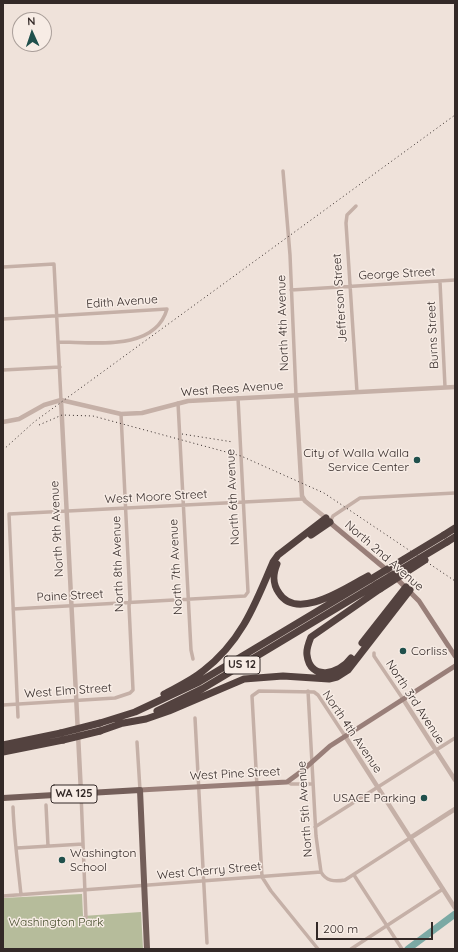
<!DOCTYPE html>
<style>
body{margin:0}
#map{position:relative;width:458px;height:952px;overflow:hidden;background:#efe2da;font-family:Quicksand,sans-serif}
canvas{display:block}
.frame{position:absolute;inset:0;border:4px solid #332927;pointer-events:none}
.north{position:absolute;left:12px;top:12px;width:40px;height:40px;box-sizing:border-box;background:#f7ece5;border:1px solid #a99e99;border-radius:50%;rotate:357deg;font-size:11px;font-weight:700;line-height:16px;text-align:center;color:#332927}
.north::after{content:'';display:block;margin:auto;width:14px;height:18px;background:#20504c;clip-path:polygon(50% 0,100% 100%,50% 72%,0 100%)}
.scale{position:absolute;left:316px;top:922px;width:117px;height:18px;box-sizing:border-box;border:2px solid #332927;border-top:0;padding-left:5px;font-size:12px;line-height:14px;white-space:nowrap;color:#332927;-webkit-text-stroke:3px #f7ece5;paint-order:stroke}
</style>
<div id="map">
<canvas width="458" height="952"></canvas>
<div class="frame"></div>
<div class="north">N</div>
<div class="scale">200 m</div>
</div>
<script>
const ctx = document.querySelector('canvas').getContext('2d');
ctx.lineJoin = 'round';
function paint(path, color) { ctx.fillStyle = color; ctx.fill(path, 'evenodd'); }
function stroke(path, color, width, dash) { ctx.strokeStyle = color; ctx.lineWidth = width; ctx.lineCap = dash ? 'butt' : 'round'; ctx.setLineDash(dash || []); ctx.stroke(path); }
function write(font, color, halo, rows, align = 'center') {
  ctx.font = font + ' Quicksand,sans-serif'; ctx.lineWidth = 3; ctx.setLineDash([]); ctx.textBaseline = 'middle'; ctx.strokeStyle = halo; ctx.fillStyle = color; for (const [text, x, y, turn = 0] of rows) {
    ctx.save(); ctx.translate(x, y); ctx.rotate((+turn || 0) * Math.PI / 180); ctx.textAlign = isNaN(turn) ? turn : align; if (halo) ctx.strokeText(text, 0, 0); ctx.fillText(text, 0, 0); ctx.restore();
  }
}
paint(new Path2D(`
 M82,894L83,916L141,912L143,949H3V898Z`), '#b6bc9b');
stroke(new Path2D(`
 M408,949L455,914`), '#7ba9a4', 7);
stroke(new Path2D(`
 M283,171L290,255L296,395
 M356,206L347,215L346,223L357,392
 M3,267L54,264L61,400
 M440,282L445,387
 M291,290L455,280
 M3,319L167,309C155,352 93,342 58,342
 M3,370L60,367
 M178,403L191,650L193,659
 M330,522L333,516L360,498L455,493
 M13,609L245,596L248,592L238,398
 M374,653V656L403,699
 M308,691L316,836L321,872C326,881 334,882 345,880L410,838
 M3,705L115,698L130,693L133,690L129,606L130,599L121,414
 M18,717L9,514L303,499
 M195,718L207,943
 M137,742L140,790
 M287,782L291,784H313
 M81,793L86,918
 M46,805L48,846
 M13,807C14,837 18,865 21,895
 M315,827L455,738
 M17,848L83,844
 M354,875L402,949
 M3,896L321,872
 M318,949L271,891L262,877L252,696L259,691L314,692L318,695L345,736
 M351,949L443,889`), '#c5b0a7', 3.5);
stroke(new Path2D(`
 M296,395L302,496L305,501L326,518
 M61,400L81,793
 M3,422L19,419L44,405L61,400L121,414L142,413L188,401L455,387
 M403,699L455,780
 M345,736L455,908
 M410,838L455,809`), '#c5b0a7', 4.5);
stroke(new Path2D(`
 M328,521L388,571
 M394,576L419,601L455,656
 M140,790L287,782L302,771L330,746L455,666`), '#997f79', 5);
stroke(new Path2D(`
 M3,798L140,790L147,949`), '#735e59', 6);
stroke(new Path2D(`
 M311,535L330,522
 M444,535L455,528
 M447,542L455,537
 M277,564C273,574 272,583 279,593C297,622 347,587 368,576
 M362,643L406,587
 M351,658C339,675 310,681 307,655C306,649 309,642 311,637L380,589
 M164,694C177,687 191,681 203,671C241,642 255,605 273,562L278,555L326,518
 M157,711L202,689L377,584
 M100,723L135,712L199,682L371,579
 M118,724L146,719L169,711L244,679L283,676L329,679L337,677L348,670L410,590
 M100,731L123,723
 M3,745L61,733
 M3,752L63,740`), '#53423f', 7);
stroke(new Path2D(`
 M39,425L62,415L93,416L241,456L324,493L455,581
 M182,434L233,442
 M3,450L34,422L455,115`), '#332927', 1, [1, 3]);
stroke(new Path2D(`
 M371,579L444,535
 M377,584L447,542
 M380,589L425,560
 M61,733L100,723
 M63,740L100,731`), '#53423f', 7);
for (const [x, y, r, color] of [
 [417,460,4,"#20504c"],
 [403,651,4,"#20504c"],
 [424,798,4,"#20504c"],
 [62,860,4,"#20504c"]
]) { const dot = new Path2D(); dot.arc(x, y, r, 0, 2 * Math.PI); ctx.fillStyle = color; ctx.fill(dot); stroke(dot, '#f7ece5', 1.5); }
for (const [x, y, w] of [
 [242,665,36],
 [74,794,46]
]) { const box = new Path2D(); box.roundRect(x - w / 2, y - 9, w, 18, 3); ctx.fillStyle = '#f7ece5'; ctx.fill(box); stroke(box, '#332927', 1); }
write('bold 11px', '#332927', null, [
 ["US 12",242,665],
 ["WA 125",74,794]
]);
write('12px', '#332927', '#f7ece5', [
 ["George Street",397,274,-3],
 ["Jefferson Street",340,298,-94],
 ["Edith Avenue",122,302,-4],
 ["North 4th Avenue",283,323,-92],
 ["Burns Street",433,335,-93],
 ["West Rees Avenue",232,389,-4],
 ["West Moore Street",156,497,-3],
 ["North 6th Avenue",233,497,-93],
 ["North 9th Avenue",57,529,-93],
 ["North 2nd Avenue",384,556,41],
 ["North 8th Avenue",118,564,-92],
 ["North 7th Avenue",176,567,-93],
 ["Paine Street",70,596,-3],
 ["West Elm Street",68,691,-4],
 ["North 3rd Avenue",415,702,57],
 ["North 4th Avenue",352,732,56],
 ["West Pine Street",235,774,-3],
 ["North 5th Avenue",305,809,-94],
 ["West Cherry Street",209,871,-5]
]);
write('12px', '#332927', '#f7ece5', [
 ["City of Walla Walla",409,453],
 ["Service Center",409,467],
 ["Corliss",411,651,"left"],
 ["USACE Parking",416,798],
 ["Washington",70,853,"left"],
 ["School",70,867,"left"]
], 'right');
write('12px', '#474e2d', '#f7ece5', [
 ["Washington Park",56,922]
]);
</script>
